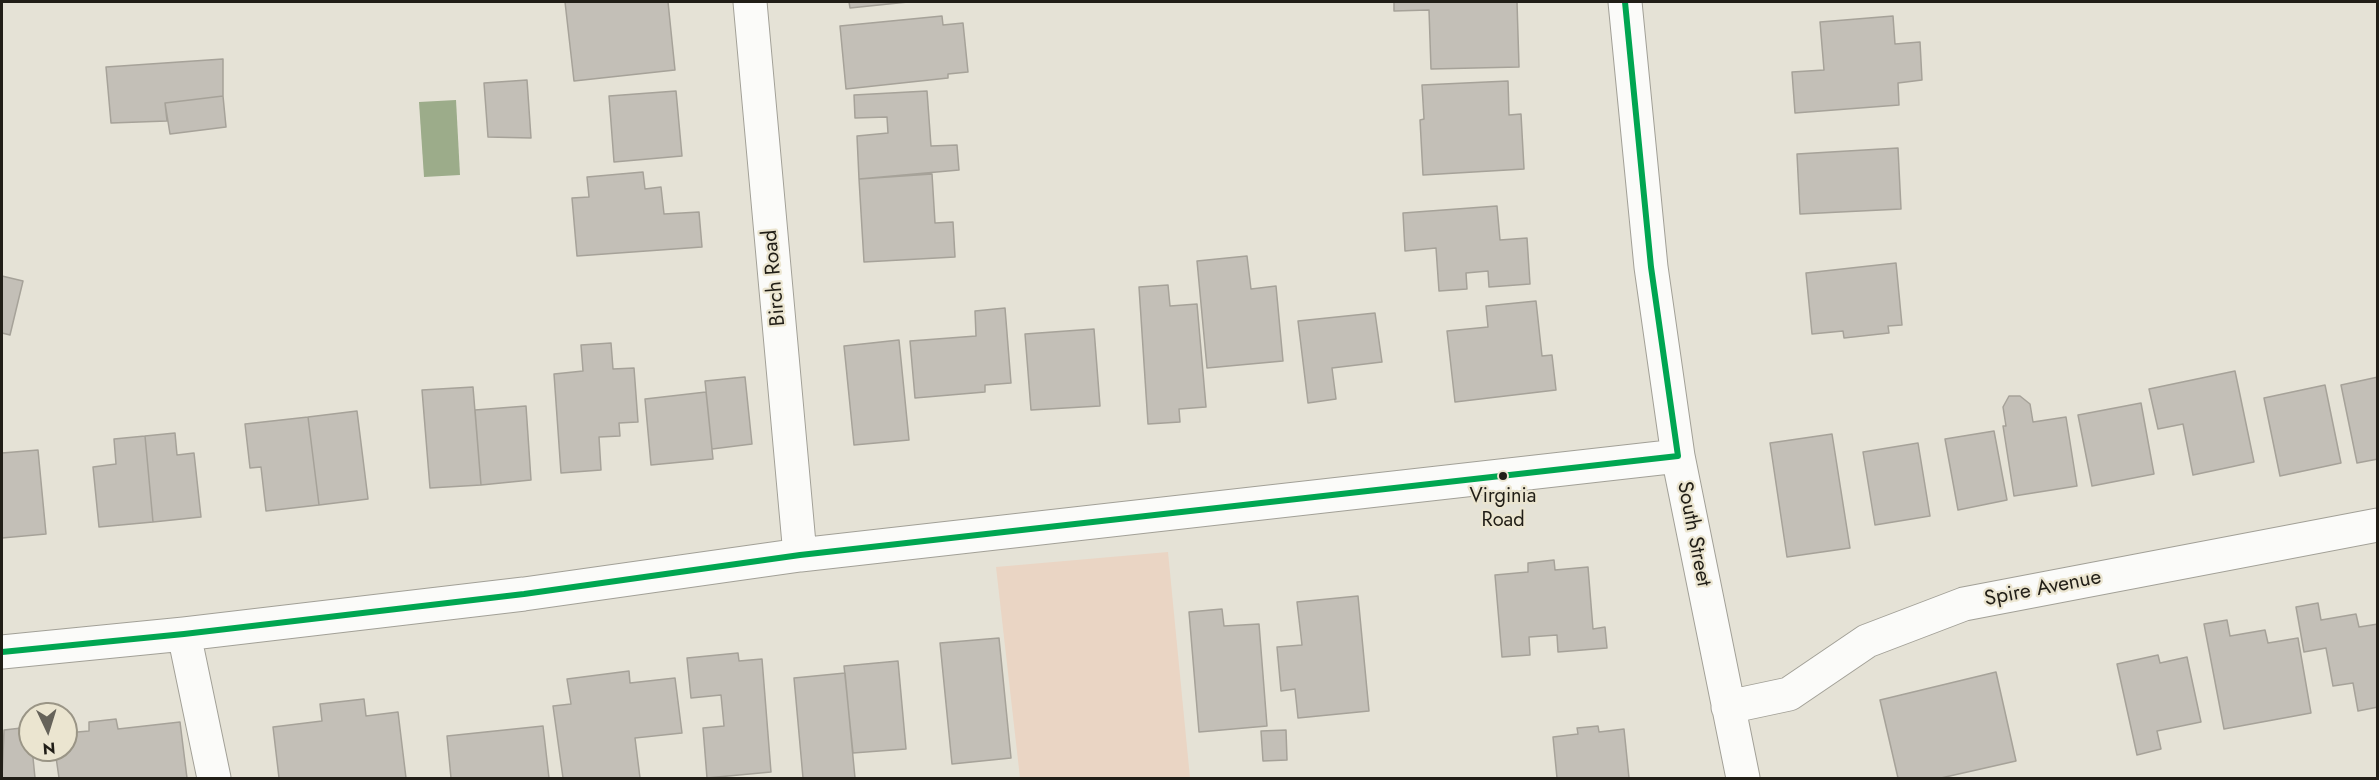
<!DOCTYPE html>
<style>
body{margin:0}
#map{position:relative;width:2379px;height:780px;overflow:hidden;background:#e5e2d6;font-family:Jost,sans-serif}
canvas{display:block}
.frame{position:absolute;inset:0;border:3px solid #211e17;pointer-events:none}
.north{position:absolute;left:18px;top:702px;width:60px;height:60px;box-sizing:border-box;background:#ebe5d0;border:2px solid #9a9586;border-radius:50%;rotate:176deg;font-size:16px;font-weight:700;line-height:24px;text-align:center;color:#211e17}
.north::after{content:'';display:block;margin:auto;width:21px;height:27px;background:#66635a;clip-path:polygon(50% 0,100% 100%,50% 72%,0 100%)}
</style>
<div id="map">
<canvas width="2379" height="780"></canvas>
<div class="frame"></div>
<div class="north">N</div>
</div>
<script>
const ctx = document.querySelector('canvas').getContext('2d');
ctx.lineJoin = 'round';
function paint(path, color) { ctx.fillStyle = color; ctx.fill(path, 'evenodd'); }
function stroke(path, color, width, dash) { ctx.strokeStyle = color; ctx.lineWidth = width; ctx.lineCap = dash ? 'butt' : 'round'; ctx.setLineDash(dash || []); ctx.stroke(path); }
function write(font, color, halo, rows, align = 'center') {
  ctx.font = font + ' Jost,sans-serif'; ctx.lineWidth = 4.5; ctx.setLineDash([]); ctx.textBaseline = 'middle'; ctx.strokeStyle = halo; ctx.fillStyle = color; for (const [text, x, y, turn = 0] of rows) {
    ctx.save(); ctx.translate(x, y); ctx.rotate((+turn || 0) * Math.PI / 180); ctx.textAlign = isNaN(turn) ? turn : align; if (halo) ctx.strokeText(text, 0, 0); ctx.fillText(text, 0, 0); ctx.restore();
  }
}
paint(new Path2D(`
 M1168,552L1190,778H1020L996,567Z`), '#ead5c4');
paint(new Path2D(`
 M456,100L460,175L424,177L419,102Z`), '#9cac8a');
const building = new Path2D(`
 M565,2H668L675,70L574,81Z
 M849,2H908L850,8Z
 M1394,2H1517L1519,67L1431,69L1429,10L1394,11Z
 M942,16L943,25L963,23L968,72L948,74V78L846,89L840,26Z
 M1893,16L1895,44L1920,42L1922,80L1898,83L1899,105L1795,113L1792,72L1824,70L1820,22Z
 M223,59V96L165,103L167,121L111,123L106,67Z
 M527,80L531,138L488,137L484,83Z
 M1508,81L1509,115L1521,114L1524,169L1423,175L1420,120L1424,119L1422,85Z
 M676,91L682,156L614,162L609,96Z
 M927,91L931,146L957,145L959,170L859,179L857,136L888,133L887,117L855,118L854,95Z
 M223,96L226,127L170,134L165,103Z
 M1898,148L1901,209L1800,214L1797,154Z
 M643,172L645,189L661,187L664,214L699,212L702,247L577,256L572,198L589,197L587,177Z
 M932,174L935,223L953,222L955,257L864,262L859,179Z
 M1497,206L1500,240L1527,238L1530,284L1489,287L1488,271L1466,273L1467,289L1439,291L1436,248L1405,251L1403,213Z
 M1247,256L1251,289L1276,286L1283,361L1207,368L1197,261Z
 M1896,263L1902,325L1888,326L1889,333L1844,338L1843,331L1812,334L1806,273Z
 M2,276L23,281L10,335L2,333Z
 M1168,285L1170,306L1197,304L1206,407L1179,409L1180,422L1148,424L1139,287Z
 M1536,301L1542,356L1552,355L1556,390L1455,402L1447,331L1488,327L1486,306Z
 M1005,308L1011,383L985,385V392L915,398L910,341L976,336L975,311Z
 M1375,313L1382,362L1332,368L1336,399L1308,403L1298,321Z
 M1094,329L1100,406L1031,410L1025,334Z
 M899,340L909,440L854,445L844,346Z
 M611,343L613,369L634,368L638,422L619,423L620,436L599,437L601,470L561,473L554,374L583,371L581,345Z
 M2235,371L2254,462L2193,475L2183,424L2158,429L2149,389Z
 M745,377L752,444L712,449L705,381Z
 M2378,377V459L2357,463L2341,385Z
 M2325,385L2341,463L2280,476L2264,398Z
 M473,387L481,485L430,488L422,390Z
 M706,392L713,459L651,465L645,399Z
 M2009,396H2020L2030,404L2033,422L2066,417L2077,486L2014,496L2003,426H2006L2003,407Z
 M2141,403L2154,474L2092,486L2078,415Z
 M526,406L531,480L481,485L475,410Z
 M357,411L368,499L319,505L308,417Z
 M308,417L319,505L266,511L261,467L250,468L245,424Z
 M1994,431L2007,500L1958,510L1945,439Z
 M175,433L177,455L194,453L201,517L153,522L145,436Z
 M1832,434L1850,548L1787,557L1770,443Z
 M145,436L153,522L99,527L93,467L116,464L114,439Z
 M1918,443L1930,516L1875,525L1863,452Z
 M38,450L46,534L2,538V453Z
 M1554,560L1555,570L1588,567L1593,629L1605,627L1607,648L1558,652L1557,635L1529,637L1530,655L1502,657L1495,575L1528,572V563Z
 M1358,596L1369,711L1298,718L1295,689L1281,691L1277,647L1302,645L1297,602Z
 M2318,603L2321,620L2356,614L2359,627L2378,624V707L2358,711L2353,683L2333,686L2326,648L2304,652L2296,607Z
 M1222,609L1224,626L1259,624L1267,726L1199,732L1189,612Z
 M2227,620L2230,636L2265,630L2268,643L2298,638L2311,713L2224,729L2204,624Z
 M999,638L1011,758L952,764L940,643Z
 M738,653L739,661L762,659L771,772L707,778L703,728L724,726L721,695L691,698L687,658Z
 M2158,655L2160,663L2187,657L2201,722L2157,731L2161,749L2137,755L2117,664Z
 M898,661L906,749L853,753L844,666Z
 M629,671L630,683L675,678L682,733L635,738L640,778H563L553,706L571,704L567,679Z
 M1996,672L2016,761L1941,778H1898L1880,700Z
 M845,673L855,778H803L794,678Z
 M364,699L366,716L398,712L406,778H279L273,727L322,721L320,704Z
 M116,719L118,729L180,722L187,778H59L55,750H66V733L89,731V722Z
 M543,726L549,778H451L447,736Z
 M1598,726L1599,732L1624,729L1629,778H1557L1553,737L1578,734L1577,728Z
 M30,727L35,778H2L4,730Z
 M1286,730L1287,760L1263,761L1261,731Z`);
paint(building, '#c3bfb7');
stroke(building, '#a6a299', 1.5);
const street = new Path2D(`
 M750,2L800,555
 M1625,2L1651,267L1678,456L1743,778
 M184,634L214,778
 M2,652L184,634L524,594L800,555L1678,456
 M1728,707L1789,694L1867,641L1964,604L2378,525`);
stroke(street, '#a2a097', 35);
stroke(street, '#fbfbf9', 33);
stroke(new Path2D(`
 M2,652L184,634L524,594L800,555L1678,456L1651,267L1625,2`), '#00a651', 6);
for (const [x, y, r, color] of [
 [1503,476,5,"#211e17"]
]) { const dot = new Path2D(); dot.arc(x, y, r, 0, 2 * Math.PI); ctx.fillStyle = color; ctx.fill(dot); stroke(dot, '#ebe5d0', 2); }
write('20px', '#211e17', '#ebe5d0', [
 ["Virginia",1503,497],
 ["Road",1503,521]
]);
write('21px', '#211e17', '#ebe5d0', [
 ["Birch Road",775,278,-95],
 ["South Street",1693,534,79],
 ["Spire Avenue",2043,589,-11]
]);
</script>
